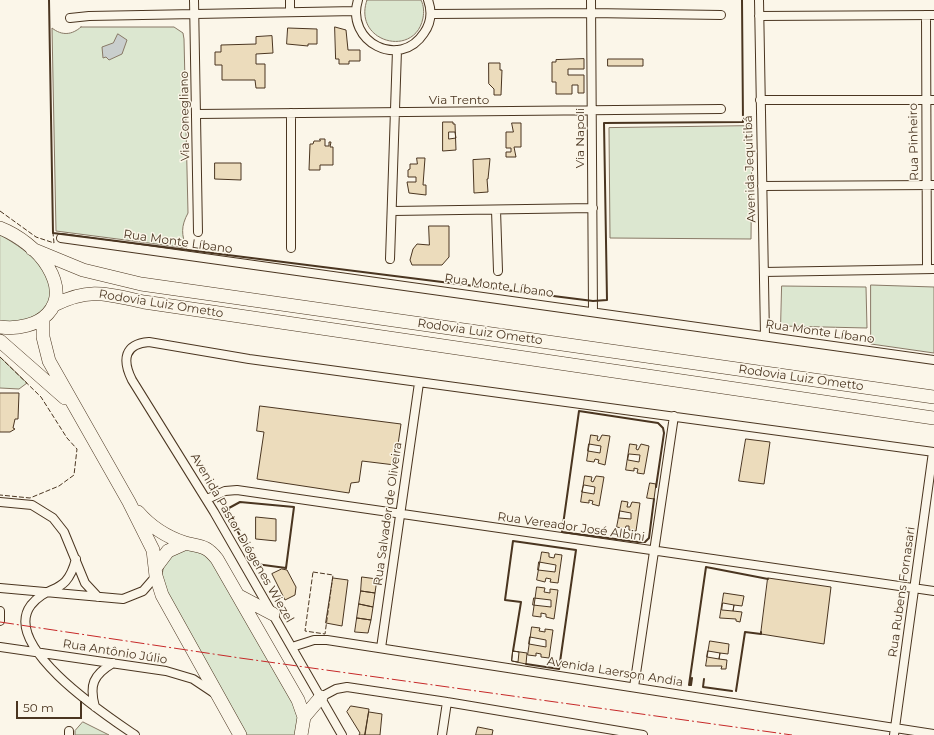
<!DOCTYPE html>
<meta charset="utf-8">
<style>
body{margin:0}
#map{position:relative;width:934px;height:735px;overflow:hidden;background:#fbf6e9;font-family:Montserrat,sans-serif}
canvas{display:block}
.scale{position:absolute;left:16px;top:701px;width:66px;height:18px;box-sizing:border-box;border:2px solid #4a3520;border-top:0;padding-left:5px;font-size:12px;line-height:14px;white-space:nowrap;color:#4a3520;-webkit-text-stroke:3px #fbf6e9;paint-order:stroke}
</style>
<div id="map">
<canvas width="934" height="735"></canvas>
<div class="scale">50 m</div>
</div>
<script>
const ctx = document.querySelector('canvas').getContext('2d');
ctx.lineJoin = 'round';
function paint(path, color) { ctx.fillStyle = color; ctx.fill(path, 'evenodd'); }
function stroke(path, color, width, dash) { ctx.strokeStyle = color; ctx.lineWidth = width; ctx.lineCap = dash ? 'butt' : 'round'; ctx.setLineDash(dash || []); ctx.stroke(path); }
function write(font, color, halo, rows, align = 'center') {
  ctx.font = font + ' Montserrat,sans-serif'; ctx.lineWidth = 3; ctx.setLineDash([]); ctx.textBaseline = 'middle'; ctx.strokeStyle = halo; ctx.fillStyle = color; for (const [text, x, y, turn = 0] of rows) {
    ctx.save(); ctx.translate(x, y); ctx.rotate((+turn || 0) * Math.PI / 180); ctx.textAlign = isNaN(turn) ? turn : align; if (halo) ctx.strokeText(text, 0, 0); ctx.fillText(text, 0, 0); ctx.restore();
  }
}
const green = new Path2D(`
 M367,0H421C424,6 424,12 423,18C415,59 352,42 367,0Z
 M81,27H174L183,33L184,39L188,213C181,226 181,235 187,248L56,231L52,28C62,36 72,35 81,27Z
 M752,126L751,239L610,238L609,128Z
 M0,235C21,246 59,272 51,299C50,305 43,313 39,318L0,324Z
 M871,285L934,287V353L871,344Z
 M782,286L866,287L867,328L781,326Z
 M0,357L27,383L19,389L0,388Z
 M196,549L212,559L299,712L296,735H247L162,584C161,572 164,558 177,551C181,549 190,549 196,549Z
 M83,722L109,735H75V731Z`);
paint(green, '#dce7d0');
stroke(green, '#887966', 1);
const water = new Path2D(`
 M118,34L127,40L122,54L109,60L106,57L103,58L102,47L113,43Z`);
paint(water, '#c9cecd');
stroke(water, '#887966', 1);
const building = new Path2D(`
 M335,27L346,30L348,50H360V61H349V64H339V59H336Z
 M288,28L317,29V44H308V46L287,44Z
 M272,36L273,53L256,54V64H265V88H256L255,80H222V65H215V52H221V45L256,44V37Z
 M584,59V69H568V75H584V93H578V85H572V94H556V82H552V62H556V60Z
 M608,59H643V66H608Z
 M489,63H500V70H502L501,95H494V89L489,84Z
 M443,122H453V124H455L456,150L443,151Z
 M512,123H521V147H514L516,157H506V152H511V148H506V132H513Z
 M449,132H455L456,138L449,139Z
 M320,139H325V146H329V142H331L330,147H333V165H320V170H309L310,144H313L314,141H320Z
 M417,158H425L423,185H426V195L409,193L407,182H416V177H408V170L410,169V164H417Z
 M490,159L488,179H487L488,192L474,193L473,160Z
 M215,163H241V180L215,179Z
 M429,226H449V257L442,265H412L410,260L413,249L417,244L429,245Z
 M0,393H19L18,419H15L13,428L15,429L10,432H0Z
 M260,406L401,424L395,465L362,461L359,482L351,483L349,493L257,479L264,432L257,431Z
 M591,435L598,436L597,440L599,441L602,435L610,436L605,465L598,463L599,460L595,459L594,462L587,461Z
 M746,439L770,442L764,484L739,481Z
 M589,444L601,446L600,453L588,451Z
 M630,444L637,445L636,449L638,450L641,444L649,446L644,474L637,473L638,469L634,468V471L626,470Z
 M629,454L640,455L639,462L628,460Z
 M585,476L592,477L591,481L593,482L596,476L604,477L599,506L592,504L593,501L589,500V503L581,502Z
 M650,483L656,484L654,499L647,498Z
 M584,485L595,487L594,494L582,492Z
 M622,501L628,502L627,507H630L632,502L640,503L636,531L629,530V526H626L625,529L617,527Z
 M620,511L631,513V519L619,518Z
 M256,517L276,519V541L256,539Z
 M542,552L549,553V557L554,558L555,554L562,555L558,583L550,582L551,579L546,578L545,582L537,580Z
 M539,562L556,565L555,572L538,570Z
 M282,569L287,570L296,587L295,595L285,600L272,574Z
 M362,577L377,579L375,593L361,591Z
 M333,578L348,580L342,626L326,623Z
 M768,578L831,587L824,644L761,634Z
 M537,587L545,588L544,592L550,593V589L558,590L554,619L546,617V614L541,613V617L533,616Z
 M361,591L375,593L373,607L359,604Z
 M724,593L744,596L742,606L734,605L733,611L742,612L740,622L736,621V619L720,618Z
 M534,598L551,600V607L533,605Z
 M723,603L734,605L733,611L722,610Z
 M359,604L373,607L371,620L357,618Z
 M357,618L371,620L368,633L355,632Z
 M532,627L540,628L539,631L545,632V629L553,630L549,658L541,657V654L536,653V656L528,655Z
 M530,637L546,640V647L529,644Z
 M710,641L729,644L728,654L720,653L719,659L727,660L726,669H721L722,666H706Z
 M513,651L519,652L518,662L512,661Z
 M513,651L527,653L526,664L512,661Z
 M708,651L720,653L719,659L707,657Z
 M351,706L369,709L365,735H359L360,733L347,712Z
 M369,712L382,714L380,735H365Z
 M478,727L493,730L492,735H476Z`);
paint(building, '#ecdcbc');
stroke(building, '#4a3520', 1);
const street = new Path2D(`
 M194,0L198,232
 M290,0V12
 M358,0C345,42 400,70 424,33C431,23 432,11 428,0
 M591,0L593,312
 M759,0L765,336
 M431,14L591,13L721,15
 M926,15L927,269
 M759,16L934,15
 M70,18L89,16L356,11
 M760,100H934
 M197,114L721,109
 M762,186L934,185
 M496,210L498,271
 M393,211L593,208
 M61,238L934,360
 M291,248V113
 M390,259L397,50
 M764,272L934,269
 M207,499L225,491L237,490L934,591
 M0,502L32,505L53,518L64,532L85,583L98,597
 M76,559C66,597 50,582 31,605C0,646 107,716 135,735
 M0,588L123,599L143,591L156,576
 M0,611V621
 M0,647L166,671L193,679L214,693
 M292,647L314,640H327L934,734
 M381,648L419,383
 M634,687L674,416
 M321,697L336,689L347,687L447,702L643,735
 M95,707C89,685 93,675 113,663
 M69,735V731
 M342,735L214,512L132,380C122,360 124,344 149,342L249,359L934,452
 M442,735L447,702
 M894,735L933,452`);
const primary = new Path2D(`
 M0,228C18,235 38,250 48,267C72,307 39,332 0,327
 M32,249L83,270L141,284L934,397
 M54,305C90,287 107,294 144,302L934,418
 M43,319V337L49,361L129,502L153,550L156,576L162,595L240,735
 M0,341L65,398
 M138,512C150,526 167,537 185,543C201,547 206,545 217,559L298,700L304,717L301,735
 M156,567L168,551L186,543
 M239,596L273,614
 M304,717L321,697`);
stroke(street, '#4a3520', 10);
stroke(primary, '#4a3520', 14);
stroke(street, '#fbf6e9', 8);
stroke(primary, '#fbf6e9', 13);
stroke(new Path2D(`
 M0,211L36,237L54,243L53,233
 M0,357L41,397L67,438L77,449L74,475L59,486L30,498L0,495
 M313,572L333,575L325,634L305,631Z`), '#4a3520', 1, [5, 2]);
stroke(new Path2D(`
 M49,0L53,233L593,301L607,300L604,123L743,122L742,0
 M654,499L649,538L645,542H638L562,532L579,411L658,423L663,428L664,433L656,487
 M240,502L294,507L286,568L256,564L229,516V508Z
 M513,651L521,602L505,600L513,541L576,550L559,669L526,664
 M704,679L703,687L732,691
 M691,685H689L706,567L768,579
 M691,685L692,678
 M736,691L745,632L761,634V632`), '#4a3520', 2);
stroke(new Path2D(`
 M0,622L240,658L792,735`), '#c62828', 1, [14, 3, 2, 3]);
write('12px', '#4a3520', '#fbf6e9', [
 ["Via Trento",459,100],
 ["Via Conegliano",185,116,-91],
 ["Via Napoli",580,138,-90],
 ["Rua Pinheiro",914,142,-91],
 ["Avenida Jequitibá",750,169,-92],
 ["Rua Monte Líbano",178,242,8],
 ["Rua Monte Líbano",499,286,8],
 ["Rodovia Luiz Ometto",161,304,9],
 ["Rodovia Luiz Ometto",480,332,8],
 ["Rua Monte Líbano",820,332,8],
 ["Rodovia Luiz Ometto",801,378,8],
 ["Rua Salvador de Oliveira",388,514,-82],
 ["Rua Vereador José Albini",571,527,8],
 ["Avenida Pastor Diógenes Wiezel",242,538,60],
 ["Rua Rubens Fornasari",902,592,-82],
 ["Rua Antônio Júlio",115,652,9],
 ["Avenida Laerson Andia",615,672,9]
]);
</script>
